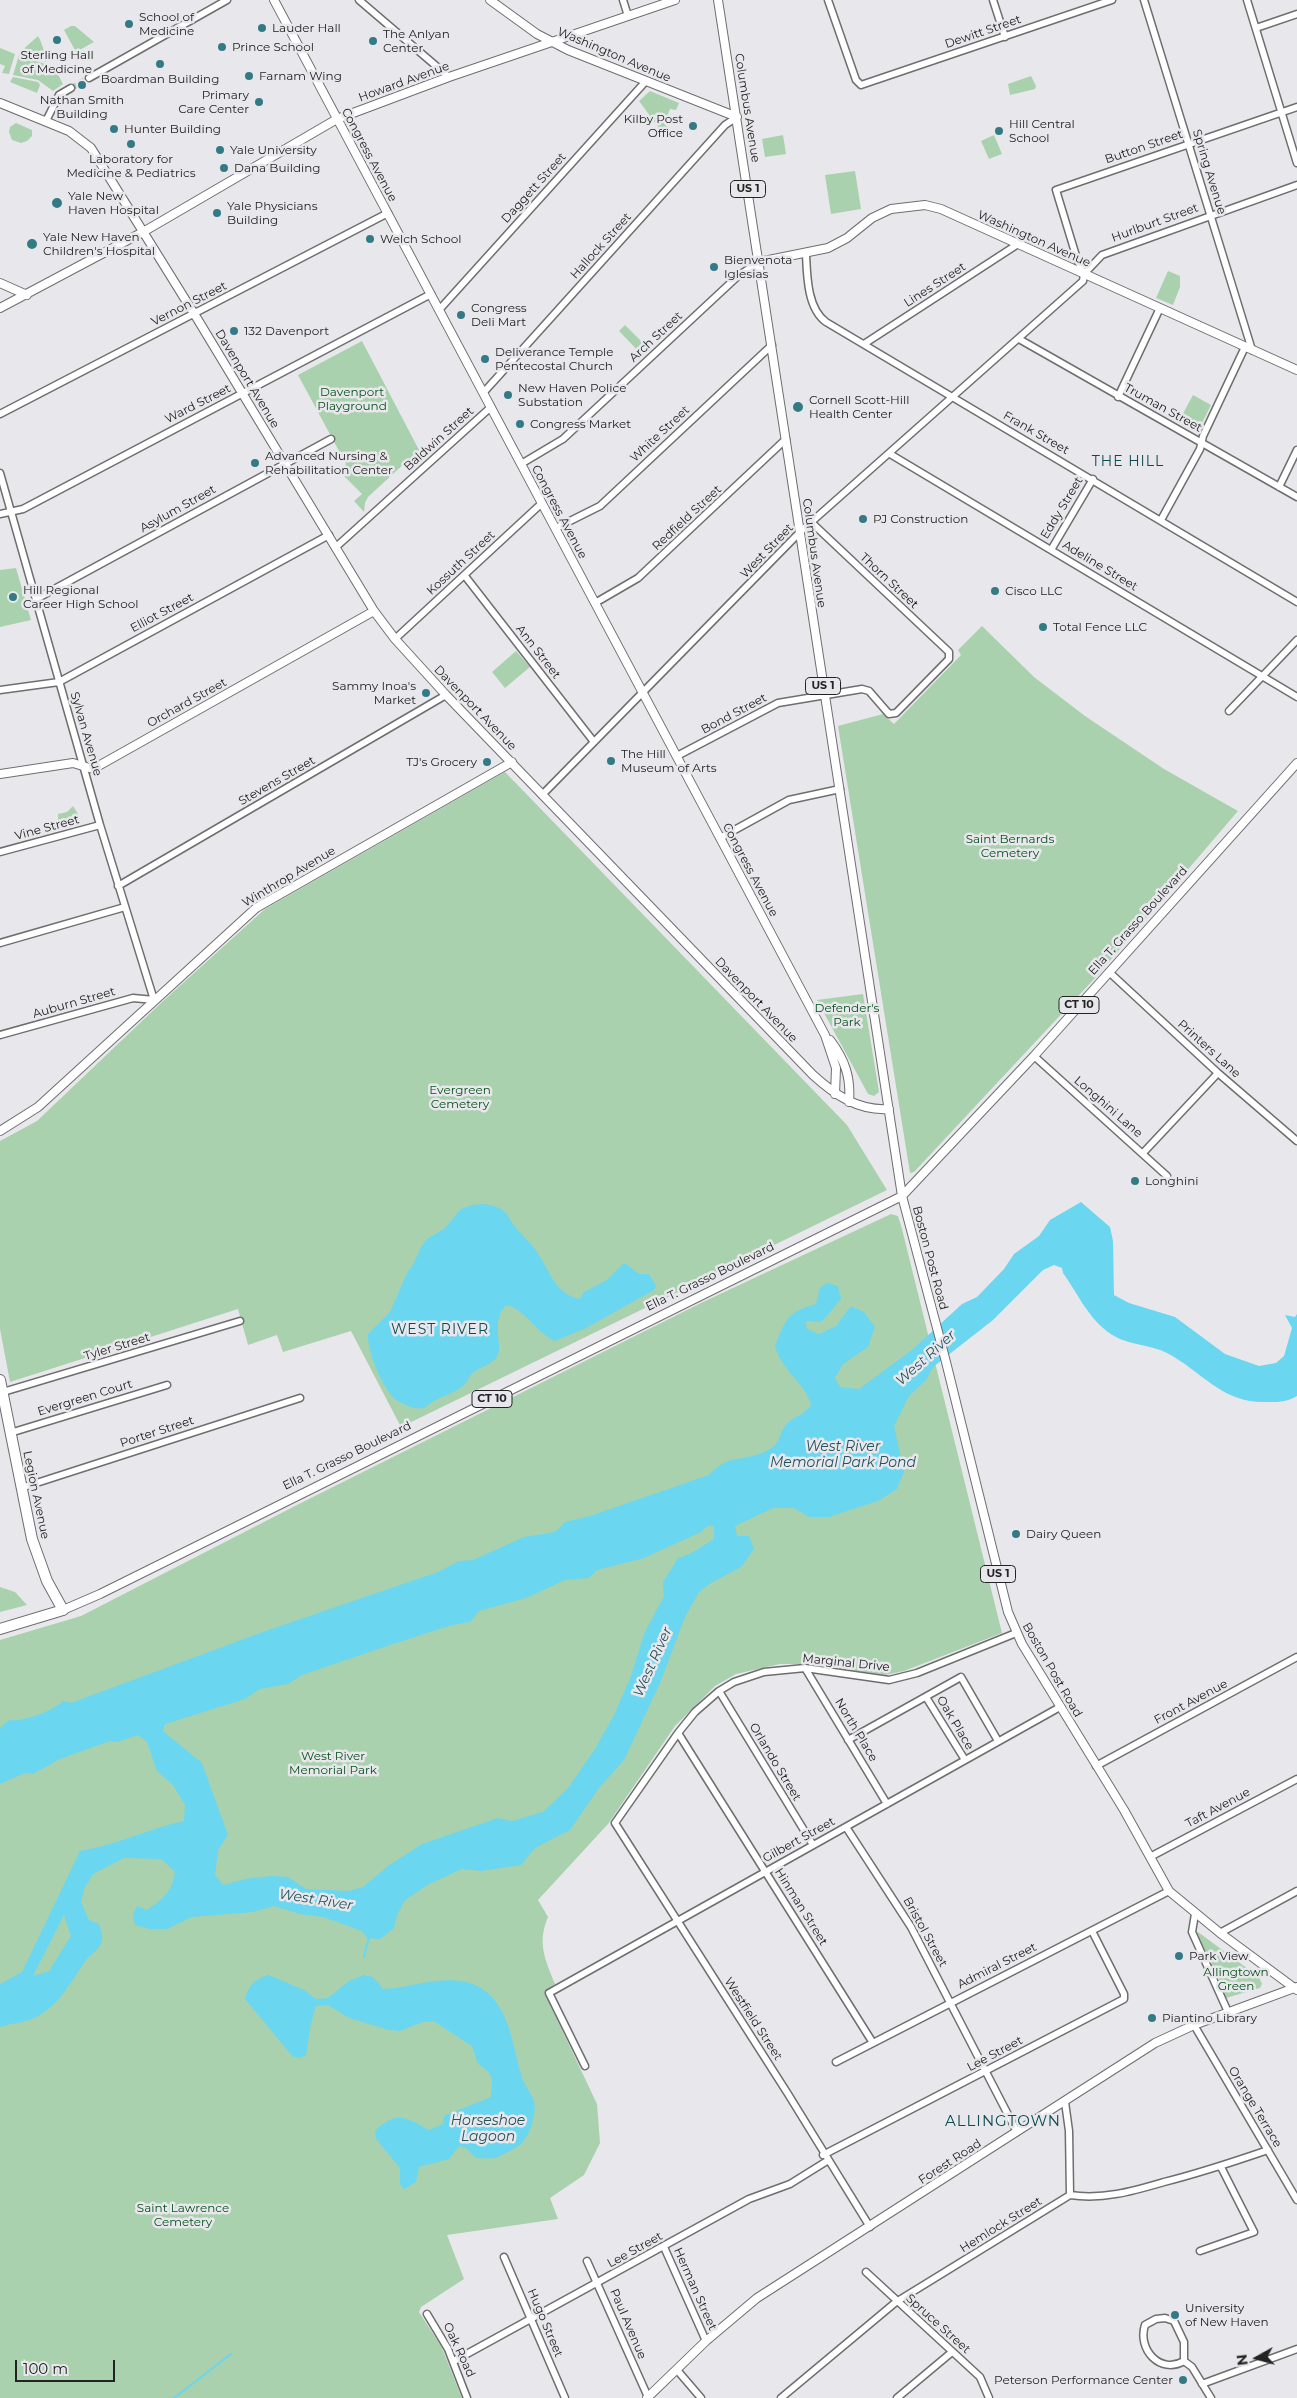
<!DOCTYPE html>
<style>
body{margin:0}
#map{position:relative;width:1297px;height:2398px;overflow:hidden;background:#e8e8ec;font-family:Montserrat,sans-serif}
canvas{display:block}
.north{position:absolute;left:1232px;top:2333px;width:50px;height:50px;-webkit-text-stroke:4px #e8e8ec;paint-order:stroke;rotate:263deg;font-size:14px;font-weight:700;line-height:20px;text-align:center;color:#232324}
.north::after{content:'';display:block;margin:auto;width:18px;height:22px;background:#232324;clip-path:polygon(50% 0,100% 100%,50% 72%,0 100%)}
.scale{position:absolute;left:15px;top:2360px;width:100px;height:22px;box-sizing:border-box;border:2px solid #232324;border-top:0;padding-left:6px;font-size:15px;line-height:18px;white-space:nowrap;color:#232324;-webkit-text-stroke:4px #e8e8ec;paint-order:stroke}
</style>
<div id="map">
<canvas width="1297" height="2398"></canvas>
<div class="north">N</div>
<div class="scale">100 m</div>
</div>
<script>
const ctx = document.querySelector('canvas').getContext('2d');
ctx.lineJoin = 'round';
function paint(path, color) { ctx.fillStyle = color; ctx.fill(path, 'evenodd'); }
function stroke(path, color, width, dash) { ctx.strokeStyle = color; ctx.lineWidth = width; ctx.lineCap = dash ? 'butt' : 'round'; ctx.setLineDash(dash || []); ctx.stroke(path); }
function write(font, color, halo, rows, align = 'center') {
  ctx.font = font + ' Montserrat,sans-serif'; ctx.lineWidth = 5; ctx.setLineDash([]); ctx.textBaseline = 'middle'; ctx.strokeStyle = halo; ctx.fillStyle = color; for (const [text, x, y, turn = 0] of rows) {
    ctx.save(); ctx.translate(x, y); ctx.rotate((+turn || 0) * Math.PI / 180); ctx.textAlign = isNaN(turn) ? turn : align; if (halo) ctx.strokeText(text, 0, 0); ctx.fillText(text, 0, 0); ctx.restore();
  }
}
paint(new Path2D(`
 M71,26H75L94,42L76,52L64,30Z
 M38,36C43,44 43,52 48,60L46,62L19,53Z
 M0,48L15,54L9,74L2,73L5,66L0,64Z
 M19,55L54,67L63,84L53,91L38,80L13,75Z
 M1031,76L1036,86L1035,89L1010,95L1008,84Z
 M13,77L38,82L40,85L37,93L10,82Z
 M650,91L679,103L676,110L670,109L664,124L668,127L664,135L639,101Z
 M16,123L32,130V136L27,141L21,143L12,140L9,132L10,127Z
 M783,135L786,154L765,157L762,139Z
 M994,135L1002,154L989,159L981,141Z
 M855,171L861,209L831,214L825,175Z
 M1168,271L1180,276V287L1173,305L1156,298Z
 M625,325L649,349L643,356L619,331Z
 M362,341L419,450L368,497L365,503L364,512L354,501L362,494L341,473L346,464L298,375Z
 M1193,395L1211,405L1198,431L1179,421Z
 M16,568L31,620L0,627V570Z
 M982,626L1034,677L1085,716L1164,769L1238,811L1095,978L914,1172L910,1173L838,726L883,714L894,724L961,655L958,650Z
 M516,651L530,667L505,688L492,672Z
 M505,772L847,1125L887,1190L401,1427L351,1331L283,1352L277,1335L248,1345L238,1309L10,1382L0,1329V1141L37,1121L162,1002L265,909Z
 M73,806L78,814L76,819L65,823L58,820V814L67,812Z
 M863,994L879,1092L874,1096L868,1094L817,1000Z
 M891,1214L898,1216L902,1229L1002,1633L904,1671L885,1675L803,1664H780L736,1674L715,1686L675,1726L608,1824L538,1900L548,1917C537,1943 545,1959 555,1984L544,1992L597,2104L600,2143L584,2175L550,2198L558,2219L447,2235L464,2279L421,2307L419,2312L441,2346L462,2398H0V1640L81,1616L297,1505L703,1302Z
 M0,1587L15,1592L27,1605L0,1612Z
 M1198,1932L1259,1977L1262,1984L1260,1988L1226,1998L1221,1987V1983L1195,1933Z`), '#aad1ad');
paint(new Path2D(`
 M1081,1202L1110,1227L1113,1241L1114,1295L1129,1303L1175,1317L1225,1354L1259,1366L1276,1363L1284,1356L1292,1328L1285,1315L1295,1317L1297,1314V1396C1287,1402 1279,1402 1268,1402C1222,1404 1203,1372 1167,1353C1151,1345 1131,1345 1116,1337C1090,1323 1079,1295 1063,1273L1062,1268L1054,1265L1043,1270L993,1320L933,1367L926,1380L909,1396L894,1426L904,1472L897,1489L878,1501L829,1517H809L794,1508H773L735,1526L737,1536H749L754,1549L741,1567L711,1583L699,1592L685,1617L660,1683L624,1760L599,1788L570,1830L535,1848L521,1865L482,1871L462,1869L429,1884L405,1900L397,1915L394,1928L380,1939L367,1938L362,1931L323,1917L300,1914L274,1906L253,1912L192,1917L167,1929H149L135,1925L133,1914L137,1906L147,1910C163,1899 172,1892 175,1872L161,1859L124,1858L93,1874L84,1889L81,1902L89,1920L99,1924C100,1928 103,1935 102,1939C101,1950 91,1953 86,1960C71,1981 59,2007 34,2018C24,2023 11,2023 0,2027V1984L22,1972L80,1851C116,1845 148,1829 184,1821L185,1805L173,1785L157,1771L147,1742L138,1735L117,1742L110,1741L60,1759L33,1774L25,1773L0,1784V1728L9,1720C21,1723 55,1710 63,1701L71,1703L260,1633L438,1572L459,1561L473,1560L524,1537L555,1532L565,1522L590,1516L709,1475C729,1454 738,1462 762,1453C785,1444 776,1433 789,1422C798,1414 802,1417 811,1405C807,1385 782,1371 775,1346C786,1319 787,1312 816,1304L820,1288L827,1283L838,1286L841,1299C834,1305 826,1322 818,1322C813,1322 810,1320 805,1322L807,1329L819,1334L836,1326L851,1306L864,1312L875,1327L868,1347L843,1364L835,1378L840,1387L859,1389L912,1350L962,1304L977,1297L1004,1269L1014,1254L1039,1236L1050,1220ZM707,1526H714V1539C702,1546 691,1555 678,1558L663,1582L664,1596L644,1634L631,1676L614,1715L595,1749L568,1788L543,1812L512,1821L498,1818L422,1844L388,1866L363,1887L348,1891L306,1889L288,1877L271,1876L245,1879L223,1885L215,1875L218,1850L228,1835L202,1763L163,1731L165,1724L245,1699L260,1689L288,1684L302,1675L393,1644L452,1625L470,1622L479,1611L526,1598L565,1580L589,1578L597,1570L644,1558L701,1532ZM64,1915L71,1936L49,1971L33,1976Z
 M485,1204C509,1209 504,1213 517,1229C525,1238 533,1245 539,1255C551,1274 556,1294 580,1299L584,1292L607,1280L623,1264H626L639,1274H649L656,1286L654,1290L586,1328L555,1341C538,1335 520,1303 505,1306C490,1324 504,1345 497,1357C492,1364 481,1367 474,1372C469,1375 469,1380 465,1384C455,1395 434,1397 425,1408C415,1410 399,1404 392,1396C381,1383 367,1351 368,1334L390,1312L407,1273L415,1261L420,1249L427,1239L444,1229L461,1209L472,1205Z
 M269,1975L304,1990L316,1999L328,1998L349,1981L364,1975L373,1977L383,1989C413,1988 448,1972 477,1986C509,2002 512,2043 521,2074C523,2084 531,2092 534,2101C537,2113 530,2135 521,2144C516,2148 501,2156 495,2158C489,2159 482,2158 476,2158L466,2148L459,2146L449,2159L419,2167L416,2182L404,2189L400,2184V2168L376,2139L375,2131C396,2110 406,2117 429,2130L443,2124L444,2116L491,2097C493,2078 494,2074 478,2064L472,2046L435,2022H423L400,2031L389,2030L349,2018L328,2005L316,2006L311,2023L306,2055L300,2058L293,2057L245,1999C247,1986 257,1978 269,1975Z`), '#6ad6f0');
stroke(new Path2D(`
 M364,1957L369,1937
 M174,2398L231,2354`), '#6ad6f0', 2);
stroke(new Path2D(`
 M71,88L89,78`), '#c1c1c4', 6, [6, 3]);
const minor = new Path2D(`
 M359,0L449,77
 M623,0L628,16
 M828,0L856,80L861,85L1112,0
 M993,0L1005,37
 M1144,0L1252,350
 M1247,0L1297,163
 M1256,28L1297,14
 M89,78L227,0
 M46,121L59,95L71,88
 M806,254C807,275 807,308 826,322L1297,602
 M1084,274L1077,259L1056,190L1297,107
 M439,310L646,81
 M1019,339L1297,497
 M864,344L1018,244
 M484,392L725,125L737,117
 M1118,397L1160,308
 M0,414L388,213
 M890,454L1297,697
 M521,464L563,439L738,276L759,262
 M0,473L100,825L154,1000L133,998L0,1035
 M1279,487L1297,450
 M0,514L23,509L431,294
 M1161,520L1200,449L1203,436L1245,347
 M556,528L600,506L772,345
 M336,547L491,407
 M1051,550L1093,479
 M465,576L594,742
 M36,599L331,439
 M595,603L638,578L786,439
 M395,639L542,503
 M0,690L59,682L329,535
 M1229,711L1297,640
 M677,756L778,703L862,689L869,691L889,714L896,713L949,659V652L812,523
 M542,795L800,532L1083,281L1084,274L1102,255L1297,185
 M720,838L789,800L840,789
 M0,852L100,825
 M118,886L446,695
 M0,943L125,907
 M1109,972L1218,1073L1297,1141
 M1034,1056L1167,1176
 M1143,1153L1218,1073
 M0,1393L240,1321
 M10,1433L167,1385
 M21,1488L300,1398
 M805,1668L887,1804
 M719,1691L813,1845
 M926,1697L965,1760
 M678,1733L873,2043
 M848,1740L961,1677L998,1741
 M1096,1766L1297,1657
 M846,1827L911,1927L1017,2132
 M1150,1857L1297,1779
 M1195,1914L1192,1932L1228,2012
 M1220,1933L1297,1891
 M1194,2025L1297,2200
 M836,2062L1169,1891
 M585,2066L549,1993L1060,1707
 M1065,2102L1069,2131L1070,2195
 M823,2155L1124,1999V1994L1092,1931
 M870,2227L788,2094L615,1823L678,1733L695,1712L719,1691L734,1682L764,1672L805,1668L889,1680L917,1673L1016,1633
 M664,2247L706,2341
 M1200,2251L1254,2232L1221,2167
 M504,2257L565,2398
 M587,2261L648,2397
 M866,2272L980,2377L989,2398
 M427,2314L448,2349L467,2398
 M1165,2318L1174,2321L1184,2342V2361C1160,2375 1137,2349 1145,2325L1156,2319Z
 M454,2361L749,2199L790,2184L827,2161
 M1184,2361L1192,2367L1211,2398
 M677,2370L701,2398
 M1202,2384L1297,2349
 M781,2398L896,2302L1070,2195C1103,2200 1133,2191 1164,2182C1200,2173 1233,2162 1268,2150
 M897,2398L952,2352`);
const major = new Path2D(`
 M274,0L825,1035L836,1068L835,1094
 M490,0L537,34L568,50L737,117
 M718,0L902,1196L946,1362L1008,1612L1022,1644L1124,1810L1169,1891L1220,1933L1297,1990
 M0,103L69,131L91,148L198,320L374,611L395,639L446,695L813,1075C835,1095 858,1111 889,1109
 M759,262L828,248L847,238L872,218L891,209L925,205L941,209L1297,370
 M0,283L27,295
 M0,308L143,232L337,119L449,77L675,0
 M0,774L73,763L93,769L374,611
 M830,1040C845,1060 851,1077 849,1102
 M0,1131L38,1107L256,908L512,762
 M63,1610L100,1594L902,1196L1034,1056L1297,763
 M647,2398L706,2341L757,2298L1155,2043L1194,2025L1297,1987`);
const highway = new Path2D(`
 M0,1380L32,1539L47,1581L63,1610L0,1629`);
stroke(minor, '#6e6e71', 9);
stroke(major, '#6e6e71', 10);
stroke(highway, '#6e6e71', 12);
stroke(minor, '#fff', 6);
stroke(major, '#fff', 8);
stroke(highway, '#fff', 10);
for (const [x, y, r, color] of [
 [129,24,5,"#337a85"],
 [262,28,5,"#337a85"],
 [57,40,5,"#337a85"],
 [373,41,5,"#337a85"],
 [222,47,5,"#337a85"],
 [160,64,5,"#337a85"],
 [249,76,5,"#337a85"],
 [82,85,5,"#337a85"],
 [259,102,5,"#337a85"],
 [693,126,5,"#337a85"],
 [114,129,5,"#337a85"],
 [999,131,5,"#337a85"],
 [131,144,5,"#337a85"],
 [220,150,5,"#337a85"],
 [224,168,5,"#337a85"],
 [57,203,6,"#337a85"],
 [217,213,5,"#337a85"],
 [370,239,5,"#337a85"],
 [32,244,6,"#337a85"],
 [714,267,5,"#337a85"],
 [461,315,5,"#337a85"],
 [234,331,5,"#337a85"],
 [485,359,5,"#337a85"],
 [508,395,5,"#337a85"],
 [798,407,6,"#337a85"],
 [520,424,5,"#337a85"],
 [255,463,5,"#337a85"],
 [863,519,5,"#337a85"],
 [995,591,5,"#337a85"],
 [13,597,5,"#337a85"],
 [1043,627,5,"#337a85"],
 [426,693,5,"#337a85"],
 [611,761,5,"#337a85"],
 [487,762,5,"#337a85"],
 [1135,1181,5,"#337a85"],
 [1016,1534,5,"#337a85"],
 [1179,1956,5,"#337a85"],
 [1152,2018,5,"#337a85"],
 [1175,2315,5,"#337a85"],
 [1183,2380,5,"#337a85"]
]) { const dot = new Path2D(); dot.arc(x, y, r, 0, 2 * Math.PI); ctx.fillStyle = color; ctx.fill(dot); stroke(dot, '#e8e8ec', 2); }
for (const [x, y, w] of [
 [748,189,35],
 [823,686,35],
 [1079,1005,40],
 [492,1399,40],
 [998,1574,35]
]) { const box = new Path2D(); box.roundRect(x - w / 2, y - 8.5, w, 17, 4); ctx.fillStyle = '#e8e8ec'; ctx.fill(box); stroke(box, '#232324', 1); }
write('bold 11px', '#232324', null, [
 ["US 1",748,189],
 ["US 1",823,686],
 ["CT 10",1079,1005],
 ["CT 10",492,1399],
 ["US 1",998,1574]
]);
write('12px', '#232324', '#e8e8ec', [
 ["School of",139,17],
 ["Medicine",139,31],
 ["Lauder Hall",272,28],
 ["The Anlyan",383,34],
 ["Center",383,48],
 ["Prince School",232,47],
 ["Sterling Hall",57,55,"center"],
 ["of Medicine",57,69,"center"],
 ["Farnam Wing",259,76],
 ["Boardman Building",160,79,"center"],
 ["Primary",249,95,"right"],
 ["Care Center",249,109,"right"],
 ["Nathan Smith",82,100,"center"],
 ["Building",82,114,"center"],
 ["Kilby Post",683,119,"right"],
 ["Office",683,133,"right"],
 ["Hill Central",1009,124],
 ["School",1009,138],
 ["Hunter Building",124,129],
 ["Yale University",230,150],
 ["Laboratory for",131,159,"center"],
 ["Medicine & Pediatrics",131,173,"center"],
 ["Dana Building",234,168],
 ["Yale New",68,196],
 ["Haven Hospital",68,210],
 ["Yale Physicians",227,206],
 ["Building",227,220],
 ["Yale New Haven",43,237],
 ["Children's Hospital",43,251],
 ["Welch School",380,239],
 ["Bienvenota",724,260],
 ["Iglesias",724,274],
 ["Congress",471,308],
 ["Deli Mart",471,322],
 ["132 Davenport",244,331],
 ["Deliverance Temple",495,352],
 ["Pentecostal Church",495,366],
 ["New Haven Police",518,388],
 ["Substation",518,402],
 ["Cornell Scott-Hill",809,400],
 ["Health Center",809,414],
 ["Congress Market",530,424],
 ["Advanced Nursing &",265,456],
 ["Rehabilitation Center",265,470],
 ["PJ Construction",873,519],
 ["Hill Regional",23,590],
 ["Career High School",23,604],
 ["Cisco LLC",1005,591],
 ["Total Fence LLC",1053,627],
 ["Sammy Inoa's",416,686,"right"],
 ["Market",416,700,"right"],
 ["The Hill",621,754],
 ["Museum of Arts",621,768],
 ["TJ's Grocery",477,762,"right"],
 ["Longhini",1145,1181],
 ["Dairy Queen",1026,1534],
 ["Park View",1189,1956],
 ["Piantino Library",1162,2018],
 ["University",1185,2308],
 ["of New Haven",1185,2322],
 ["Peterson Performance Center",1173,2380,"right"]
], 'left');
write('12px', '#232324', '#e8e8ec', [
 ["Dewitt Street",983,32,-19],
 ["Washington Avenue",614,55,23],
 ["Howard Avenue",404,82,-20],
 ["Columbus Avenue",747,108,81],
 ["Button Street",1144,147,-19],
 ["Congress Avenue",369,155,62],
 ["Spring Avenue",1209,172,73],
 ["Daggett Street",534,188,-48],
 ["Hurlburt Street",1155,223,-20],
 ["Washington Avenue",1034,239,24],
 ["Hallock Street",601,246,-48],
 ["Lines Street",935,285,-33],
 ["Vernon Street",189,304,-27],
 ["Arch Street",656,337,-43],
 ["Davenport Avenue",247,379,59],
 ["Ward Street",198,404,-27],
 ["Truman Street",1163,408,29],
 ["Frank Street",1036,433,30],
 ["White Street",660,434,-43],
 ["Baldwin Street",439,439,-42],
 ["Eddy Street",1062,508,-59],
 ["Asylum Street",178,509,-29],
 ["Congress Avenue",559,512,62],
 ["Redfield Street",687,518,-43],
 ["West Street",767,551,-46],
 ["Columbus Avenue",814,553,82],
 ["Kossuth Street",461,563,-43],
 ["Adeline Street",1100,566,31],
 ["Thorn Street",889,581,43],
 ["Elliot Street",162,613,-28],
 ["Ann Street",538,652,52],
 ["Orchard Street",187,703,-29],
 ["Davenport Avenue",475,708,46],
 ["Bond Street",734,714,-28],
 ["Sylvan Avenue",86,734,74],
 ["Stevens Street",277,781,-30],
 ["Vine Street",47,828,-15],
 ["Congress Avenue",750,870,62],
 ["Winthrop Avenue",289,877,-31],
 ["Ella T. Grasso Boulevard",1138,921,-48],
 ["Davenport Avenue",756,1000,46],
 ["Auburn Street",74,1003,-16],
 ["Printers Lane",1209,1049,42],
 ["Longhini Lane",1108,1107,41],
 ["Boston Post Road",930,1258,75],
 ["Ella T. Grasso Boulevard",710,1277,-26],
 ["Tyler Street",117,1347,-17],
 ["Evergreen Court",85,1398,-17],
 ["Porter Street",157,1432,-18],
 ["Ella T. Grasso Boulevard",347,1456,-26],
 ["Legion Avenue",36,1495,78],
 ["Marginal Drive",846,1663,6],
 ["Boston Post Road",1052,1670,60],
 ["Front Avenue",1191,1702,-28],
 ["Oak Place",955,1723,59],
 ["North Place",856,1730,59],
 ["Orlando Street",775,1762,59],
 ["Taft Avenue",1218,1808,-28],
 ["Gilbert Street",799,1840,-29],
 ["Hinman Street",801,1907,58],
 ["Bristol Street",925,1932,61],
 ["Admiral Street",997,1966,-27],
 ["Westfield Street",753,2019,57],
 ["Lee Street",995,2054,-28],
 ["Orange Terrace",1255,2107,59],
 ["Forest Road",950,2162,-33],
 ["Hemlock Street",1001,2225,-32],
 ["Lee Street",635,2250,-29],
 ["Herman Street",695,2289,66],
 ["Hugo Street",545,2323,67],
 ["Paul Avenue",628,2324,67],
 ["Spruce Street",938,2324,42],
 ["Oak Road",459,2350,65]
]);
write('12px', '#06511c', '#e8e8ec', [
 ["Davenport",352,392],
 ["Playground",352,406],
 ["Saint Bernards",1010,839],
 ["Cemetery",1010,853],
 ["Defender's",847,1008],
 ["Park",847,1022],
 ["Evergreen",460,1090],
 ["Cemetery",460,1104],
 ["West River",333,1756],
 ["Memorial Park",333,1770],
 ["Allingtown",1236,1972],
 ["Green",1236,1986],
 ["Saint Lawrence",183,2208],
 ["Cemetery",183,2222]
]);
ctx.letterSpacing = '1px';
write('14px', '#0d4a53', '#e8e8ec', [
 ["THE HILL",1128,462],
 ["WEST RIVER",440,1330]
]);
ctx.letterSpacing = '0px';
write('italic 14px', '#24535e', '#e8e8ec', [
 ["West River",926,1358,-42],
 ["West River",843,1447],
 ["Memorial Park Pond",843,1463],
 ["West River",653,1662,-66],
 ["West River",316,1900,9],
 ["Horseshoe",488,2121],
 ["Lagoon",488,2137]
]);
ctx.letterSpacing = '1px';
write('15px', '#0d4a53', '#e8e8ec', [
 ["ALLINGTOWN",1003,2122]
]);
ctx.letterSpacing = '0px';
</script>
